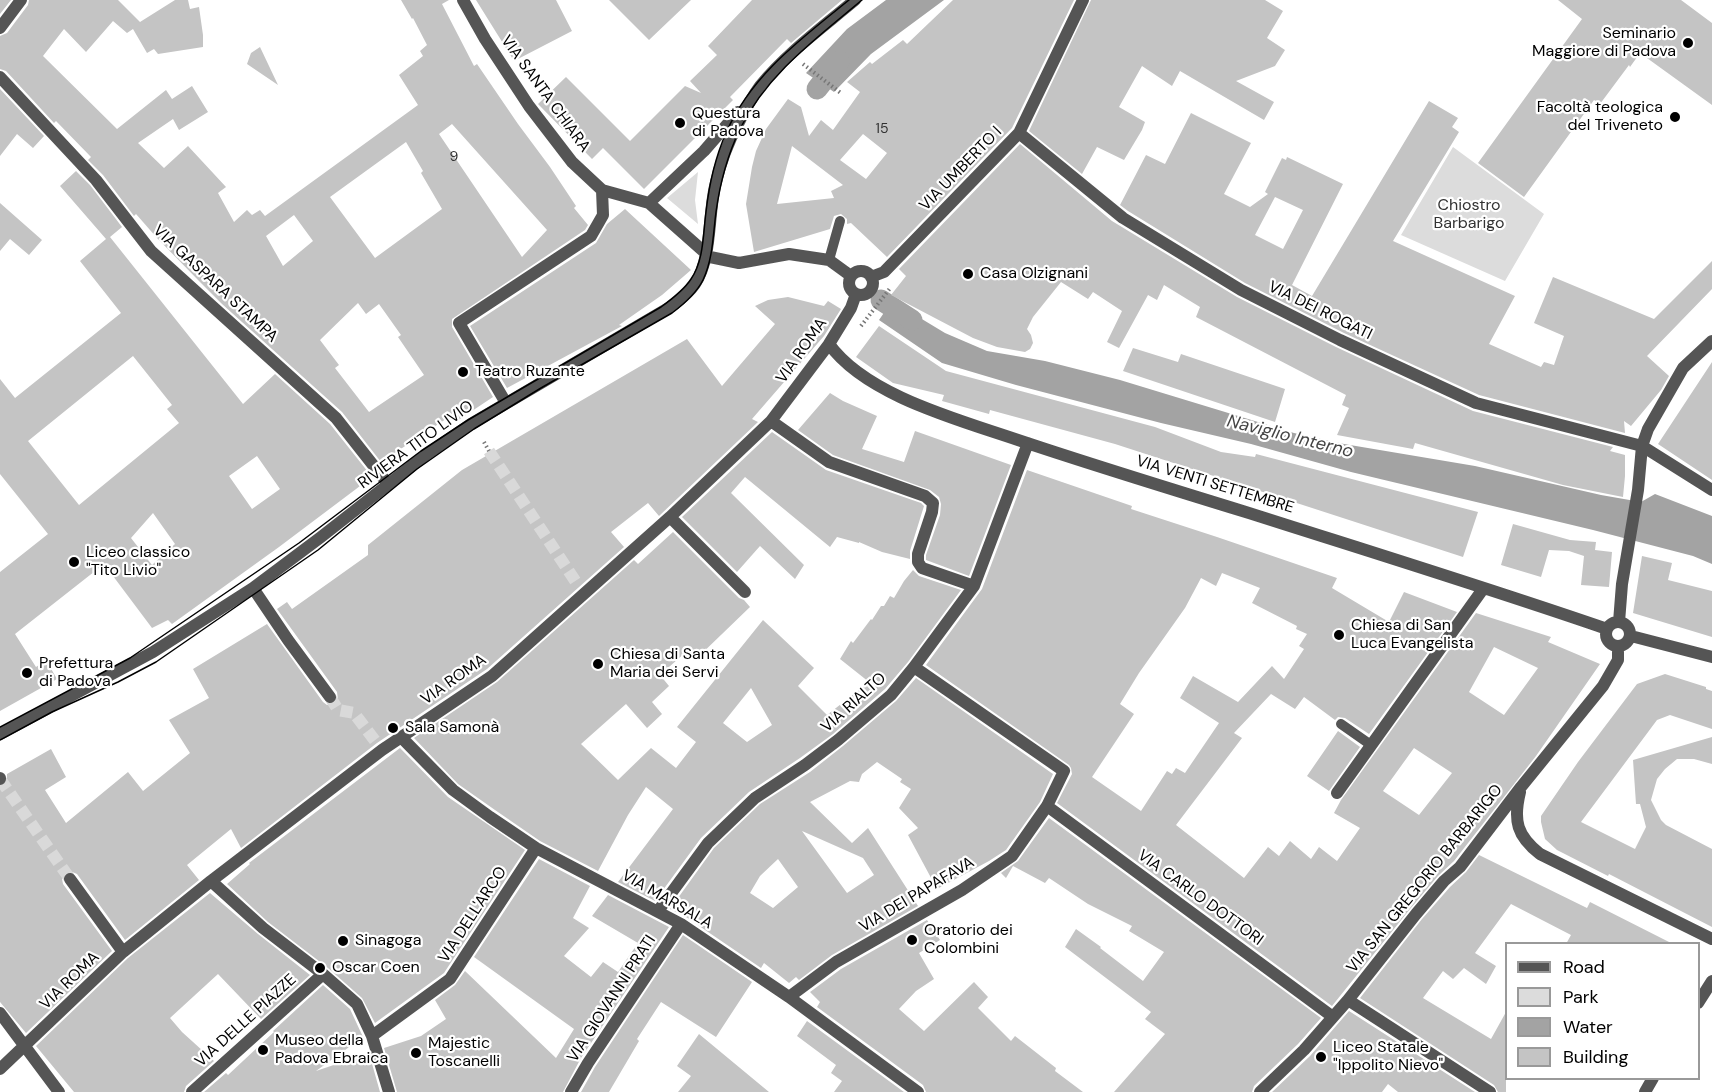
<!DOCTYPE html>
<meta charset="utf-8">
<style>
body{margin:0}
#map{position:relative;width:1712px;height:1092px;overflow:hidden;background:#fff;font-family:"DM Sans",sans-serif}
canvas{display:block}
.legend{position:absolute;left:1505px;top:942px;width:195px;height:138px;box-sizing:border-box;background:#fff;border:2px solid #999;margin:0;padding:8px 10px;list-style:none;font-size:18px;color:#000}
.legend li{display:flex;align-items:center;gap:12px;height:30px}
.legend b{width:30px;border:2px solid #999}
</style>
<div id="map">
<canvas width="1712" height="1092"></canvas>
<ul class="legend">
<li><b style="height:8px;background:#555"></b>Road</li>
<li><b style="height:16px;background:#dcdcdc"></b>Park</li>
<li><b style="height:16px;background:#a3a3a3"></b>Water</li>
<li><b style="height:16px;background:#c4c4c4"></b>Building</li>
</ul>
</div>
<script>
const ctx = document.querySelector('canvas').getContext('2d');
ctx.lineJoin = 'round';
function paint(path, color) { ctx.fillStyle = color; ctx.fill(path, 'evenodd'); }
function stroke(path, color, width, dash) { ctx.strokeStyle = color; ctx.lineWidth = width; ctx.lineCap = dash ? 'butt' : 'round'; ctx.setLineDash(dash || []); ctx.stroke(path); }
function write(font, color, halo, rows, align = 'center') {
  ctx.font = font + ' "DM Sans",sans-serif'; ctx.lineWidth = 4.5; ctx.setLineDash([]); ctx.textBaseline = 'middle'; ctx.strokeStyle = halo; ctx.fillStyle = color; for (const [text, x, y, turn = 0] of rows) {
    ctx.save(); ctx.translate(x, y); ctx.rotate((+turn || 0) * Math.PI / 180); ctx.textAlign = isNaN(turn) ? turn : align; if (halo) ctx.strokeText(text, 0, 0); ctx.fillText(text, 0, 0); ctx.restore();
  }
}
paint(new Path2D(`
 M1453,147L1544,214L1505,281L1401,235Z
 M698,172L695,200L698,224L667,198Z`), '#dcdcdc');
paint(new Path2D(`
 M886,0H944L871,54L834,92L806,73L847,29Z
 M892,301L945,333L987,351L1045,361L1120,380L1294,433L1344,444L1475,466L1601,495L1641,502L1655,494L1712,516V564L1693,556L1593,530L1351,472L1251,444L1161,423L1016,385L942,363L879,320Z`), '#a3a3a3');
stroke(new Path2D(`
 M817,89L839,61
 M881,300L912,320`), '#a3a3a3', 21);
paint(new Path2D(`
 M0,0H11L0,14Z
 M29,0H118L140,22L175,0H188L190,9L199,7L203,35V47L158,54L154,49L147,53L133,29L127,33L113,21L86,52L64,29L43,56L117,129L166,90L172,99L192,86L208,112L179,130L173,119L138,143L164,168L188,146L226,187L218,193L234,222L247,210L252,215L260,210L265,216L418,105L399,75L423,56L420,51L427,45L413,18L412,19L401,0H449L442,4L474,66L477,64L518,124L550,167L576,206L574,208L588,225L585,230L452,319V327L493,397L457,421L452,415L381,462L342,412L222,304L199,281L157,238L136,214L134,216L103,175L88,160L91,157L56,121L54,123L6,71L0,69V36L7,33L28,5ZM452,124L547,230L522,257L439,134ZM406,142L423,171L421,173L442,209L375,258L330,197ZM294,215L313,241L283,266L266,236ZM358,303L366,314L379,304L401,335L398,337L424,375L369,412L335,368L339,365L320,340Z
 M476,0H556L572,31L514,61Z
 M609,0H691L649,40Z
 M752,0H842L791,43L787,39L730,97L733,100L644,189L603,148L592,159L538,104L566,77L630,141L685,86L701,93L690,81L717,55L708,46Z
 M953,0H1074L1012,128L887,257L851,223L847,224V219L841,214L834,216L830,229L754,252L746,204L752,167L756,151L766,129L788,99L801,107L809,136L821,120L833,130L860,92L847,82L870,62L872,64L903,40L907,44ZM863,134L887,153L866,179L840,160ZM792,146L843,185L831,191L834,198L777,204Z
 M1091,0H1265L1283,11L1267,38L1285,50L1275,66L1236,81L1274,102L1264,120L1180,71L1172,86L1142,66L1119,107L1145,122L1142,130L1124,160L1097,147L1082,174L1029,131Z
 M1558,0H1681L1712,23V105L1640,53L1630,67L1629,65L1600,104L1594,100L1524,197L1478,163L1582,19Z
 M260,47L278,85L247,64L251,53Z
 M0,89L44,136L33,148L17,134L0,156Z
 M1429,101L1458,118L1452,127L1459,132L1393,241L1515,296L1489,344L1541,367L1544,362L1554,365L1564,336L1534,323L1553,277L1654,319L1712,261V289L1647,356L1669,376L1661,390L1631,426L1624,421L1625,433L1479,395L1344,333L1245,283L1128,211L1120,205L1146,155L1165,164L1191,113L1251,143L1224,194L1250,207L1268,194L1265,192L1282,158L1286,160L1287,157L1343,184L1292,285L1312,296ZM1275,197L1303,210L1283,249L1255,235Z
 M1020,144L1112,221L1237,297L1336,347L1473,411L1613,447L1610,451L1625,455V476L1623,497L1563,485L1415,443L1413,449L1337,435L1349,408L1342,405L1346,395L1196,317L1200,307L1164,285L1157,300L1148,295L1119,348L1107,342L1122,311L1093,292L1088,299L1061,282L1033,317L1027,329L1031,335L1033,343L1030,349L1025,352L997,347L973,338L891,295L906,276L899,269Z
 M76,171L90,185L122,227L110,237L243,404L275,374L330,424L372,477L279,547L172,624L168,620L152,628L104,564L15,634L36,667L46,660L57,679L0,711V572L48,534L0,474V379L15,398L121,313L80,261L106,239L60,186ZM133,356L172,405L167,409L179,423L79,505L28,441ZM257,456L280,489L252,509L229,476ZM153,513L175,544L152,565L131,538Z
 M0,203L42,240L29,255L10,239L0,251Z
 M625,209L691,270L662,295L619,325L622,326L507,388L470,326L596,243L607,224Z
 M788,297L824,306L828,301L841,309L824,336L752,419L758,422L659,516L648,503L611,532L624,547L487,669L377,743L241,848L231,829L187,865L199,880L125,940L77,874L70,871L65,873L62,879L63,884L112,951L26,1033L0,1002V787L5,786L7,783V774L51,749L66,777L45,790L66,823L128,772L143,791L190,753L169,720L209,698L193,669L267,624L323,702L327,705L334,704L338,700L337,692L277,609L287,602L292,609L368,555V545L462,470L687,339L722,386L775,324L755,306L768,300Z
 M879,326L946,371L1155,427L1221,452L1255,457L1256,454L1478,512L1463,557L1115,444L990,410L989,414L942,401L944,395L893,383L856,357Z
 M1133,348L1178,362L1181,354L1285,389L1275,422L1123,371Z
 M1712,362V480L1658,444Z
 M830,393L843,401L877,416L862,449L904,462L915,431L1011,465L969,576L926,560V555L940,515L941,504L939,497L930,490L833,455L798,430Z
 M772,432L826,470L921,503L924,506L910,551V559L882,552L859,542V543L837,537L830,547L745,477L731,493L804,565L795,579L760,546L737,572L682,517Z
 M1027,470L1132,506L1131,509L1217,537L1337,578L1332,588L1389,622L1404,592L1457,612L1369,734L1345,718L1338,717L1335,720L1304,697L1295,709L1271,694L1234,733L1242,738L1176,825L1244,878L1268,847L1279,856L1290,841L1311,859L1319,847L1337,861L1360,828L1334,813L1341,800L1476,613L1551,637L1548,642L1600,664L1536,756L1454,861L1438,876L1410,909L1332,1006L1057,803L1072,774L1071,768L1069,765L926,665L982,589ZM1222,573L1260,588L1252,603L1297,626L1296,629L1307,634L1299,646L1304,649L1284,679L1272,666L1238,702L1193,676L1180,698L1219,723L1185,773L1176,768L1172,774L1167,771L1141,811L1092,777L1134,714L1120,704L1139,673L1185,608L1201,578L1216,586ZM1494,647L1538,668L1504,715L1469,692ZM1414,748L1452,773L1419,815L1383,791Z
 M1513,524L1570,540L1596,542L1595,550L1612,552L1609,587L1581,585L1584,556L1569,551L1549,550L1541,577L1501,565Z
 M673,532L739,598L744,600L750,607L694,661L686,652L660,675L669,686L652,702L662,714L647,728L626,704L581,744L618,780L651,748L676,768L696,742L677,727L763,620L814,668L798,686L827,715L869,682L840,659L851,641L853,643L871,619L872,620L881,606H884L890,596L894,598L904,581L913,570L919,576L961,590L908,662L885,689L833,734L800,758L749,792L701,838L655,901L618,882L673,809L646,787L628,815L598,871L540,841L495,810L458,784L414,738L497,682L634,560L638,564ZM751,688L772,725L747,742L723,723Z
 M1642,556L1672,563L1668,580L1712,591V637L1633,613Z
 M1665,674L1706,687V689L1712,691V729L1670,715L1657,720L1581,822L1635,849L1646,827L1640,804H1636L1633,760L1712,737V764L1694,759H1677L1665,769L1657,779L1651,800L1661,820L1666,825L1712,849V927L1609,874L1608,876L1557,850L1545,839L1541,822V816L1578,762L1637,684Z
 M916,678L1053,774L1040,802L1006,850L989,861L937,889L908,835L918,828L899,808L911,789L900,782L902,779L877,762L862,774L859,782L850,781L810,802L852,843L868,828L918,906L832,955L799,980L796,977L789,983L764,963L761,968L686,917L670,909L714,848L760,804L810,772L843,746L896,701ZM802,831L863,858L874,875L847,893ZM778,859L798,887L773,908L750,893L760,876Z
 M1338,731L1360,747L1329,791L1307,776Z
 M400,748L448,797L525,850L444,973L375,1023L362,998L328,968L268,922L227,884L250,864L249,863Z
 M1049,818L1321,1018L1298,1044L1254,1086L1252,1092H1114L1165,1034L1145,1019L1151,1012L1065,947L1076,929L1101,947L1100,948L1143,981L1164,952L1129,931L1132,926L1088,904L1049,878L1045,883L1013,866L1006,878L1001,873L1018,861Z
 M1479,855L1587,908L1590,902L1673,944H1566L1571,935L1511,904L1475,953L1496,966L1486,984L1464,968L1453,979L1443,971L1423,998L1491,1039L1506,1012V1092H1498L1494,1085L1360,998L1422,919L1450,887L1466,872Z
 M539,859L590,886L573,918L589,928L564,956L591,977L603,962L618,972L638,943L592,916L608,895L669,927L581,1058L563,1092H397L384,1048L421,1036L446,1019L435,1000L455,985L465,971L556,1058L574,1029L474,957Z
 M210,893L258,934L310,975L261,1019L218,974L170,1018L182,1032L214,1061L186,1086L184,1092H74L36,1046L128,958Z
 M927,920L940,940L919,953L934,979L916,991L899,1009L924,1031L974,982L988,997L978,1008L1011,1041L1015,1036L1056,1068L1055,1071L1083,1092H926L923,1085L817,1007L820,1002L810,992L841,969Z
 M683,935L752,982L716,1037L661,1002L637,1039L639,1041L609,1092H581L595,1067Z
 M323,985L350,1009L363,1037L316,1071L369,1053L380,1092H204L226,1073L228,1075L274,1032L273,1031Z
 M1349,1011L1475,1092H1398L1388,1084L1382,1092H1272L1310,1056Z
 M807,1021L904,1092H834L842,1081L831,1073L836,1065L797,1036Z
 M699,1034L769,1092H678L691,1076L677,1066Z`), '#c4c4c4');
stroke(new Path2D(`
 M489,451L578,585
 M330,697L338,710L354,713L382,750
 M0,779L70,879`), '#d9d9d9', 12, [12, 6]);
stroke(new Path2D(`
 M803,64L842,94
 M861,326L891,287
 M484,442L489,451`), '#777', 4, [1.5, 3]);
stroke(new Path2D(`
 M829,260L840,221
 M1341,724L1371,745`), '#555', 10);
stroke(new Path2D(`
 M463,0L485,39L529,106L572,162L602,190L649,203L710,257L739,263L789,254L829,260L851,276
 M0,28L21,0
 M0,77L96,180L151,251L336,418L388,484
 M1019,133L1123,218L1241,290L1340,340L1476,403L1642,446L1712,490
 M649,203L704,151L738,112
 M849 283a12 12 0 1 1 24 0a12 12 0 1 1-24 0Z
 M871,277L884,272L1019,133L1083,0
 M829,344C867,397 964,421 1024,442C1099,467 1174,490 1249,513C1368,551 1488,588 1607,629
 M506,403L459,323L591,236L603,215L602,190
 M771,421L829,462L925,496L933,503L932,512L918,554V562L922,568L974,586
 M670,517L745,592
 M253,588L288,640L330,697
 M1606 634a12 12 0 1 1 24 0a12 12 0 1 1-24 0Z
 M1619,622L1622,584L1638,490L1642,446L1648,429L1683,368L1712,341
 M1631,636L1712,657
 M0,734L153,652L253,588L321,537L427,454L471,424L672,306C680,300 689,293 695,284C712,258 708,216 715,186C720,164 728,142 739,122C745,110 752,97 760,86C787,53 823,27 855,0
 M401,737L453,790L490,817L536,848L681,924L789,997L918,1092
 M0,778V779
 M1520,792C1513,821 1517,836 1540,854L1712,939
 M1337,793L1483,589
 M1047,806L1333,1017
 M70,879L123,952
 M211,881L263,928L323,974L357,1004L372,1036L389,1092
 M658,911L708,843L755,798L805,765L838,740L891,695L914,667L974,586L1028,443
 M789,997L836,962L962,890L1012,856L1047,806L1064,771L914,667
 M1348,1000L1490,1092
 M1698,1003L1712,981
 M0,1013L59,1092
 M372,1036L450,979L536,848
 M0,1069L123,952L211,881L382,750L492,676L670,517L771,421L829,344L851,308L856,294
 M192,1092L323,974
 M571,1092L588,1063L681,924
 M1260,1092L1304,1050L1348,1000L1416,914L1444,881L1460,867L1521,787L1603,686L1618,660V647
 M1645,1092L1653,1078`), '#555', 12);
stroke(new Path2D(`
 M0,727L130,658L299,543L421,451L468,420L661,307C672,299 684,290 691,279C704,260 703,234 706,212C709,185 715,158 726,133C751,75 801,39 849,0
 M0,740L52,712L118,682L156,662L318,550L417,469L474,429L541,388L672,313C684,304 696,294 703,280C713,259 713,235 716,212C720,183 727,156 740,129C767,74 817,38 862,0`), '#000', 1.5);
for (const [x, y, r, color] of [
 [1688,43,6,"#000"],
 [1675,117,6,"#000"],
 [680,123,6,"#000"],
 [968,274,6,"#000"],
 [463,372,6,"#000"],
 [74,562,6,"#000"],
 [1339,635,6,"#000"],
 [598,664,6,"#000"],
 [27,673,6,"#000"],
 [393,728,6,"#000"],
 [912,940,6,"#000"],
 [343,941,6,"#000"],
 [320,968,6,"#000"],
 [263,1050,6,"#000"],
 [416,1053,6,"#000"],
 [1321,1057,6,"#000"]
]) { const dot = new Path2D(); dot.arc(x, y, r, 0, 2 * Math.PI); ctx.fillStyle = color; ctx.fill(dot); stroke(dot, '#fff', 2); }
write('14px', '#313131', null, [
 ["15",882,129],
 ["9",454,157]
]);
write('16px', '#000', '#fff', [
 ["Seminario",1676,34,"right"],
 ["Maggiore di Padova",1676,52,"right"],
 ["Facoltà teologica",1663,108,"right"],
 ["del Triveneto",1663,126,"right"],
 ["Questura",692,114],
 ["di Padova",692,132],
 ["Casa Olzignani",980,274],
 ["Teatro Ruzante",475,372],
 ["Liceo classico",86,553],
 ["\"Tito Livio\"",86,571],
 ["Chiesa di San",1351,626],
 ["Luca Evangelista",1351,644],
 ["Chiesa di Santa",610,655],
 ["Maria dei Servi",610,673],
 ["Prefettura",39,664],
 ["di Padova",39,682],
 ["Sala Samonà",405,728],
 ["Oratorio dei",924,931],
 ["Colombini",924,949],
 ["Sinagoga",355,941],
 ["Oscar Coen",332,968],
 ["Museo della",275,1041],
 ["Padova Ebraica",275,1059],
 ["Majestic",428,1044],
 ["Toscanelli",428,1062],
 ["Liceo Statale",1333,1048],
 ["\"Ippolito Nievo\"",1333,1066]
], 'left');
write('16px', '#000', '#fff', [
 ["VIA SANTA CHIARA",545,94,54],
 ["VIA UMBERTO I",961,169,-46],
 ["VIA GASPARA STAMPA",215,284,43],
 ["VIA DEI ROGATI",1320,311,26],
 ["VIA ROMA",802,351,-55],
 ["RIVIERA TITO LIVIO",416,445,-36],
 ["VIA VENTI SETTEMBRE",1215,485,17],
 ["VIA ROMA",454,680,-35],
 ["VIA RIALTO",854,703,-42],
 ["VIA SAN GREGORIO BARBARIGO",1425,879,-51],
 ["VIA DEI PAPAFAVA",917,895,-31],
 ["VIA CARLO DOTTORI",1200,898,36],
 ["VIA MARSALA",667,900,30],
 ["VIA DELL'ARCO",473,915,-57],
 ["VIA ROMA",70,981,-44],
 ["VIA GIOVANNI PRATI",612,999,-57],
 ["VIA DELLE PIAZZE",246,1021,-42]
]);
write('16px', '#333', '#fff', [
 ["Chiostro",1469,206],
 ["Barbarigo",1469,224]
]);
write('italic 18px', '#444', '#fff', [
 ["Naviglio Interno",1290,437,14]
]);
</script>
